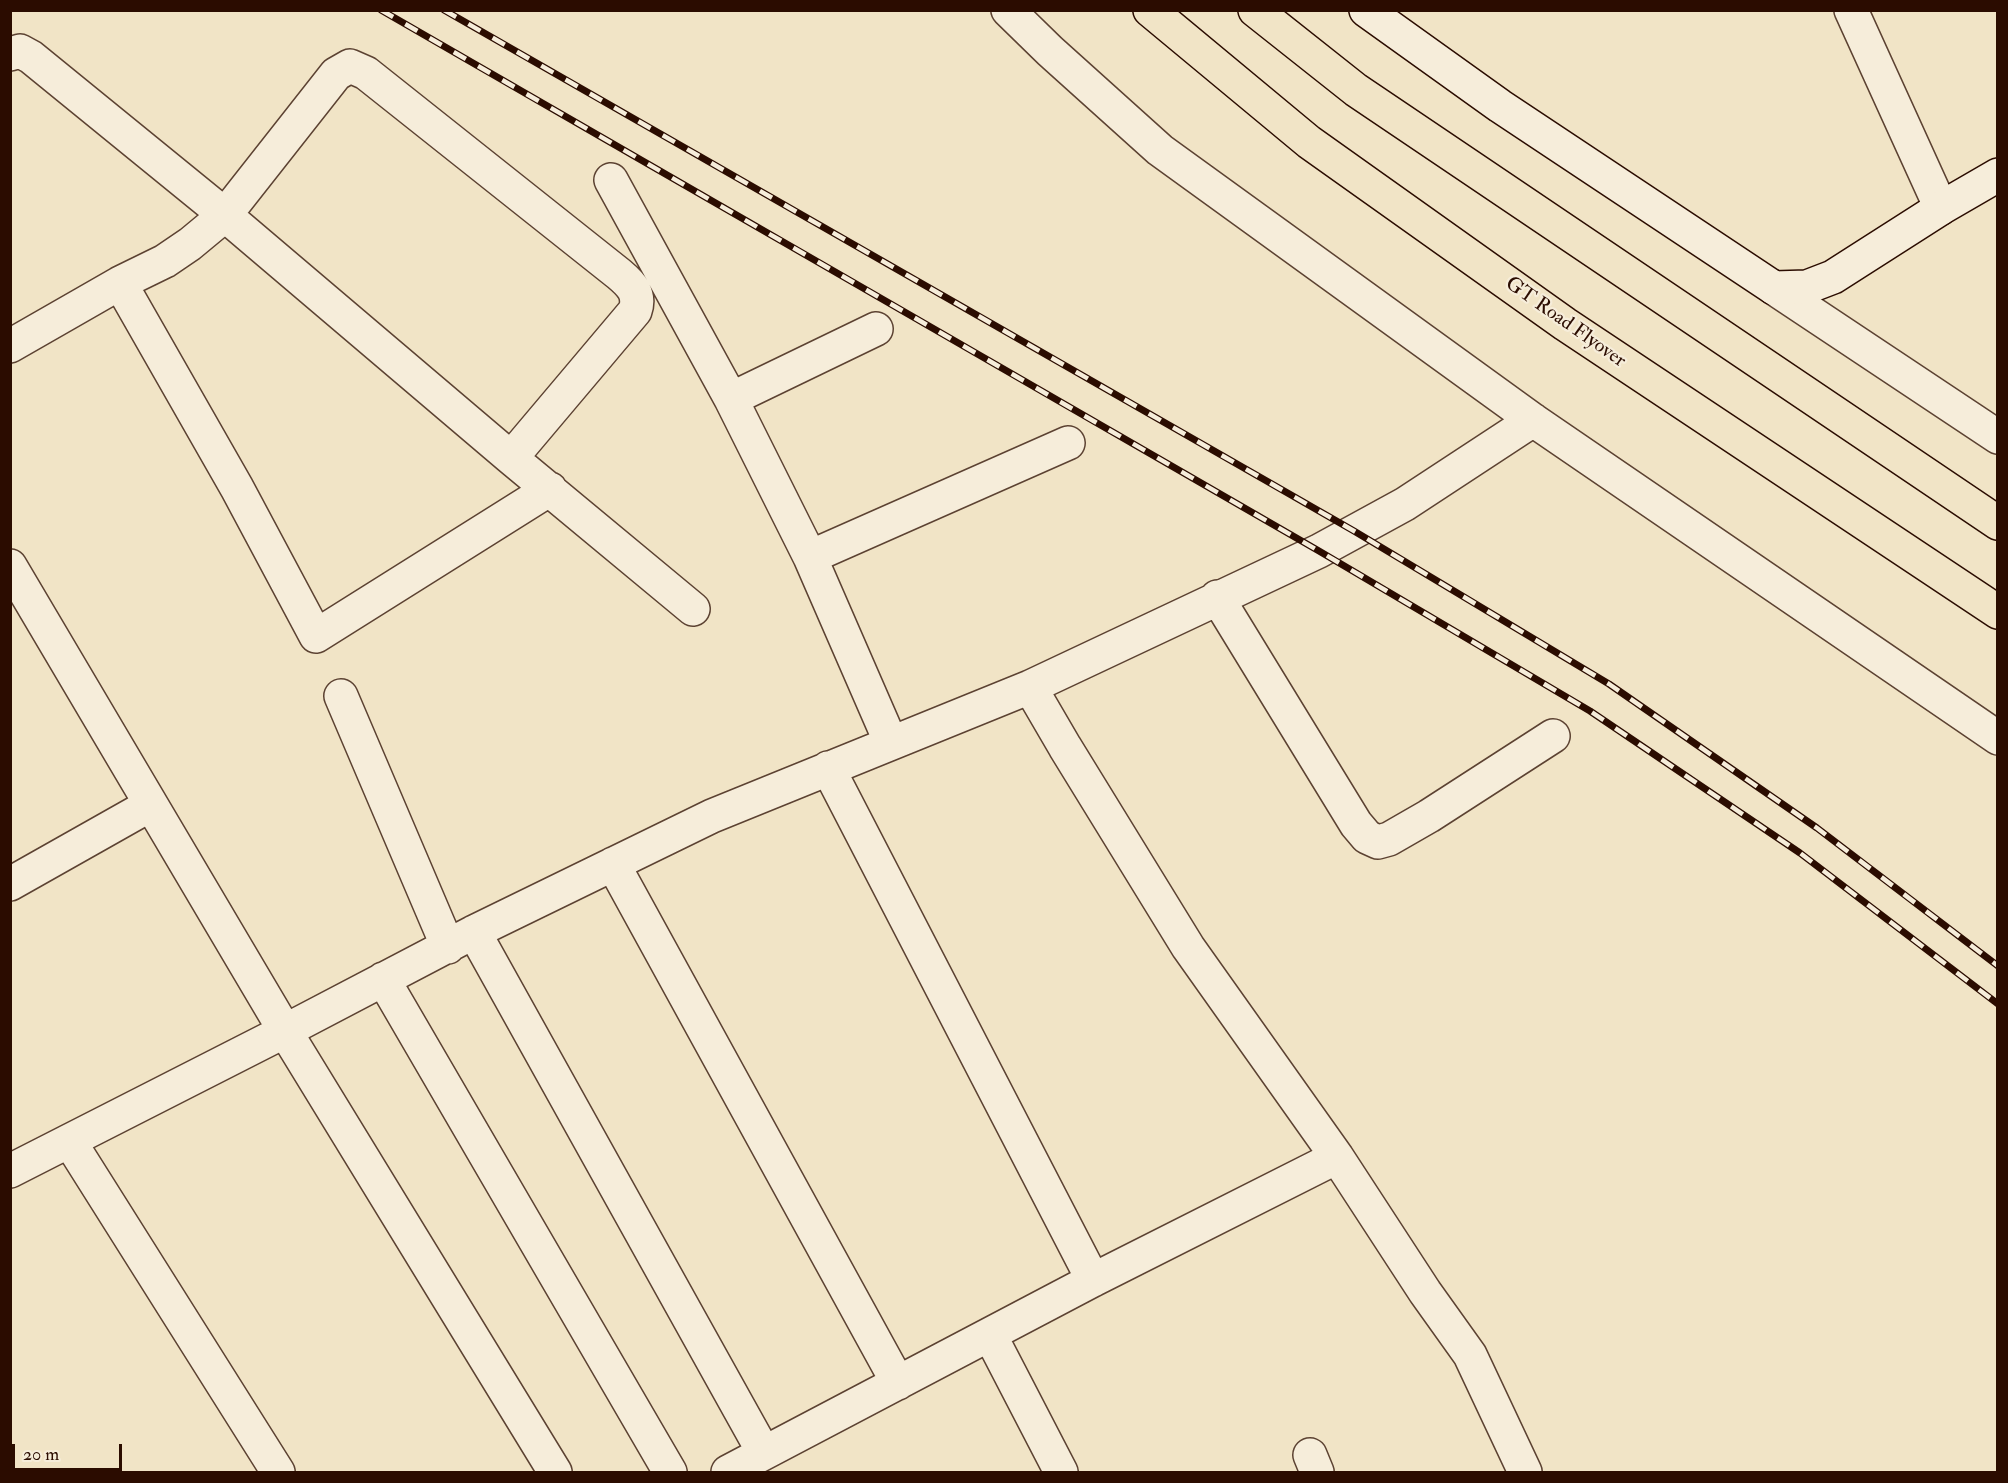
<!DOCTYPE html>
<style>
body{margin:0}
#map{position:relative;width:2008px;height:1483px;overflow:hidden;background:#f1e4c6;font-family:"IM FELL Double Pica",serif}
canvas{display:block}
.frame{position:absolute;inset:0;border:12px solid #2b0c00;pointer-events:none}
.scale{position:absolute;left:12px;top:1444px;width:110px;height:27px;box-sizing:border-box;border:3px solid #2b0c00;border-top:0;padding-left:8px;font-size:18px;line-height:21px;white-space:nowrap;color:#2b0c00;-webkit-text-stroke:4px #f6edda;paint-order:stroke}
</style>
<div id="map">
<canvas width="2008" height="1483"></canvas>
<div class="frame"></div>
<div class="scale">20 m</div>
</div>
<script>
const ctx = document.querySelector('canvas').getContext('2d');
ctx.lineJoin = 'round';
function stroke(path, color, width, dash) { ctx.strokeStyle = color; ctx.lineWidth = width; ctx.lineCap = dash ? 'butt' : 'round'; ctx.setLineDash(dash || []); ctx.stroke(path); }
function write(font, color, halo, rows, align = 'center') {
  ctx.font = font + ' "IM FELL Double Pica",serif'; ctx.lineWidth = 4.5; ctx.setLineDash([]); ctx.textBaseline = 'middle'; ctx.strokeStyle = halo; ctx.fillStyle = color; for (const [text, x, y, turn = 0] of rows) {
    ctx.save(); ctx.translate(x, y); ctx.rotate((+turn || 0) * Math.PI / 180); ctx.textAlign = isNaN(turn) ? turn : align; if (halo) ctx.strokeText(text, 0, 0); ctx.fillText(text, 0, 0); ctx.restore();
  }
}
const street = new Path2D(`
 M1008,10L1050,51L1160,150L1533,420L1998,738
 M1851,10L1941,208
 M10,54L20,51L31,57L225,215L511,458L693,609
 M611,180L731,399L810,557L891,743
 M120,283L237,488L316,636L550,489
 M1774,288L1998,437
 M10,346L120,283L165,261L190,244L225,215L336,74L350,66L366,73L619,274C631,284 641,294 635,311L511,458
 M731,399L876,329
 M810,557L1068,443
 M10,566L285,1031L555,1472
 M1217,597L1356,824L1367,837L1378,842L1389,839L1429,816L1553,736
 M1030,687L1065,747L1188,947L1337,1157L1425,1292L1470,1355L1525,1472
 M341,696L448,947
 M828,768L1093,1280
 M613,864L898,1383
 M10,884L150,805
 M474,932L764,1453
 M383,979L670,1472
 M70,1142L278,1472
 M10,1171L285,1031L474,932L712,816L1030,687L1319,551L1405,504L1533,420
 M990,1335L1061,1472
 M1310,1455L1317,1472
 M728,1472L1093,1280L1337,1157`);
const secondary = new Path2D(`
 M1366,10L1500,106L1774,288L1807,287L1833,277L1941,208L1998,175`);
const highway = new Path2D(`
 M1150,10L1309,142L1565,324L1998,612
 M1255,10L1356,90L1998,523`);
stroke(street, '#5c4232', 36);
stroke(secondary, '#2b0c00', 36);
stroke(highway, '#2b0c00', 36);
stroke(street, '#f6edda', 33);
stroke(secondary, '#f6edda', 33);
stroke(highway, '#f1e4c6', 33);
const rail = new Path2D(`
 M381,10L1319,551L1590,711L1800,853L1998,1004
 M444,10L1354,531L1609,684L1817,828L1998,966`);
stroke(rail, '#2b0c00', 7);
stroke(rail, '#f6edda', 4.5, [14]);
write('20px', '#2b0c00', '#f6edda', [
 ["GT Road Flyover",1565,323,35]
]);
</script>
